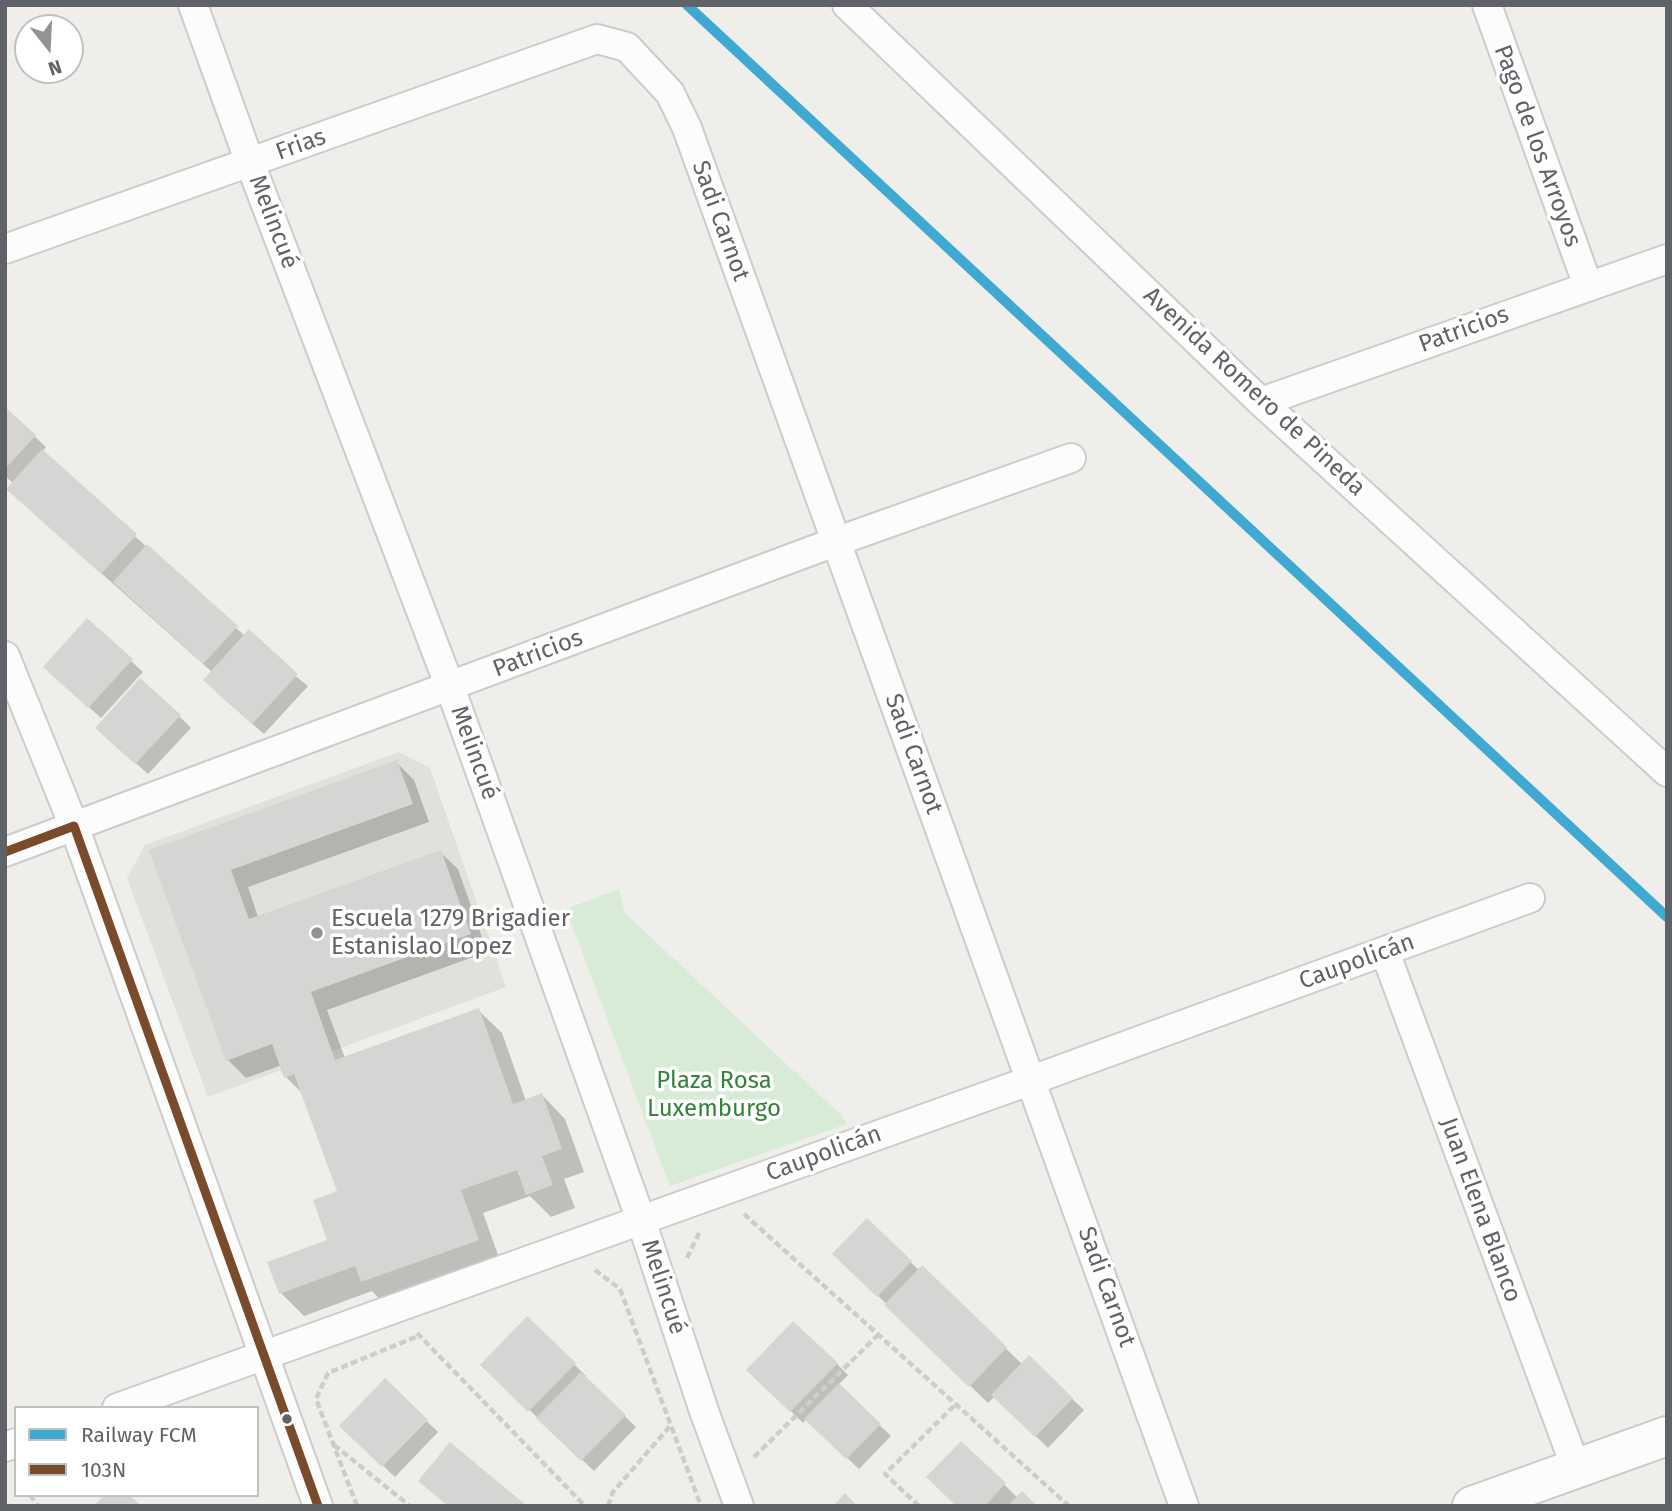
<!DOCTYPE html>
<meta charset="utf-8">
<style>
body{margin:0}
#map{position:relative;width:1672px;height:1511px;overflow:hidden;background:#efeeea;font-family:"Fira Sans",sans-serif}
canvas{display:block}
.frame{position:absolute;inset:0;border:7px solid #5f6368;pointer-events:none}
.legend{position:absolute;left:14px;top:1406px;width:245px;height:91px;box-sizing:border-box;background:#fff;border:2px solid #bfc1c3;margin:0;padding:9px 12px;list-style:none;font-size:21px;color:#5f6368}
.legend li{display:flex;align-items:center;gap:14px;height:35px}
.legend b{width:35px;border:2px solid #bfc1c3}
.north{position:absolute;left:14px;top:14px;width:70px;height:70px;box-sizing:border-box;background:#fff;border:2px solid #bfc1c3;border-radius:50%;rotate:162deg;font-size:19px;font-weight:700;line-height:28px;text-align:center;color:#5f6368}
.north::after{content:'';display:block;margin:auto;width:24px;height:32px;background:#919496;clip-path:polygon(50% 0,100% 100%,50% 72%,0 100%)}
</style>
<div id="map">
<canvas width="1672" height="1511"></canvas>
<div class="frame"></div>
<ul class="legend">
<li><b style="height:9px;background:#3fa9d2"></b>Railway FCM</li>
<li><b style="height:9px;background:#7a4b2a"></b>103N</li>
</ul>
<div class="north">N</div>
</div>
<script>
const ctx = document.querySelector('canvas').getContext('2d');
ctx.lineJoin = 'round';
function paint(path, color) { ctx.fillStyle = color; ctx.fill(path, 'evenodd'); }
function stroke(path, color, width, dash) { ctx.strokeStyle = color; ctx.lineWidth = width; ctx.lineCap = dash ? 'butt' : 'round'; ctx.setLineDash(dash || []); ctx.stroke(path); }
function write(font, color, halo, rows, align = 'center') {
  ctx.font = font + ' "Fira Sans",sans-serif'; ctx.lineWidth = 7; ctx.setLineDash([]); ctx.textBaseline = 'middle'; ctx.strokeStyle = halo; ctx.fillStyle = color; for (const [text, x, y, turn = 0] of rows) {
    ctx.save(); ctx.translate(x, y); ctx.rotate((+turn || 0) * Math.PI / 180); ctx.textAlign = isNaN(turn) ? turn : align; if (halo) ctx.strokeText(text, 0, 0); ctx.fillText(text, 0, 0); ctx.restore();
  }
}
paint(new Path2D(`
 M399,752L430,768L506,987L208,1097L127,878L145,845Z`), '#e2e0da');
paint(new Path2D(`
 M619,889L625,913L841,1115L847,1124L670,1186L566,909Z`), '#d8ebd6');
paint(new Path2D(`
 M5,409L46,447L42,452L245,636L308,686L264,734L216,692L212,672L26,506L13,483L5,476Z
 M87,620L143,672L101,718L56,678Z
 M179,716L191,728L148,774L109,739Z
 M396,762L414,780L429,822L248,887L258,917L440,852L458,869L487,952L327,1010L345,1058L478,1010L502,1033L526,1101L542,1095L565,1119L584,1172L564,1179L575,1208L551,1217L530,1196L483,1213L501,1263L385,1305L372,1291L304,1316L281,1293L330,1241L339,1192L304,1095L286,1077L282,1065L246,1078L228,1060L152,851Z
 M867,1221L920,1271L922,1268L1022,1364L1029,1358L1084,1410L1048,1448L995,1396L988,1403L835,1254Z
 M574,1364L586,1376L584,1377L636,1427L594,1471L482,1365Z
 M837,1364L848,1375L838,1385L891,1436L859,1469L806,1419L803,1423L748,1370Z
 M385,1380L438,1432L395,1477L342,1426Z
 M961,1443L1018,1498L1034,1506H958Z`), '#0003');
paint(new Path2D(`
 M5,407L36,435L5,469Z
 M42,449L137,534L101,574L6,489Z
 M147,544L238,626L203,664L113,582Z
 M87,618L133,659L88,708L43,667Z
 M249,629L298,674L252,724L203,680Z
 M140,678L181,715L135,764L95,728Z
 M397,760L413,804L231,870L249,919L441,850L471,934L311,992L335,1060L479,1008L513,1104L542,1093L562,1149L542,1156L553,1185L526,1195L517,1170L461,1190L479,1240L361,1282L355,1266L279,1294L267,1262L327,1240L313,1200L337,1191L294,1074L284,1078L272,1044L226,1061L149,850Z
 M867,1218L912,1261L877,1297L832,1254Z
 M922,1265L1007,1347L969,1387L884,1305Z
 M527,1316L576,1363L528,1412L480,1365Z
 M793,1321L838,1363L790,1412L746,1370Z
 M1029,1355L1073,1398L1035,1437L991,1395Z
 M581,1372L626,1415L581,1461L536,1418Z
 M385,1378L428,1420L382,1467L339,1426Z
 M839,1383L881,1424L846,1459L804,1419Z
 M961,1441L1006,1483L985,1506H956L926,1477Z
 M450,1442L527,1506H448L418,1481Z
 M1022,1491L1037,1506H1007Z
 M845,1493L857,1506H833Z
 M104,1495H130L141,1506H94Z`), '#d6d5d3');
const street = new Path2D(`
 M193,5L250,163L450,687L641,1220L704,1411L739,1506
 M847,5L1261,402L1667,772
 M1487,5L1588,286
 M5,249L597,39L627,47L670,93L687,128C851,588 1020,1046 1184,1506
 M1261,402L1667,259
 M5,656L74,826L318,1506
 M5,852L835,542L1071,458
 M1385,952L1576,1468
 M117,1408L1032,1080L1530,898
 M5,1447L16,1443`);
const secondary = new Path2D(`
 M1472,1506L1667,1436`);
stroke(street, '#cbcccc', 32);
stroke(secondary, '#cacacb', 42);
stroke(new Path2D(`
 M744,1214L1069,1506
 M687,1258L700,1231
 M595,1270L620,1289L701,1506
 M417,1333L585,1506
 M334,1445L410,1506
 M754,1457L878,1335
 M30,1495L38,1506
 M357,1506L316,1399L328,1373L418,1336
 M608,1506L613,1492L671,1425
 M919,1506L885,1474L956,1404`), '#cacfcc', 4.5, [7, 3.5]);
stroke(street, '#fdfcfc', 28);
stroke(secondary, '#fdfcfc', 38);
stroke(new Path2D(`
 M5,852L74,826L318,1506`), '#7a4b2a', 9);
stroke(new Path2D(`
 M687,5L1667,917`), '#3fa9d2', 10);
for (const [x, y, r, color] of [
 [317,933,7,"#919496"],
 [287,1419,6,"#5f6368"]
]) { const dot = new Path2D(); dot.arc(x, y, r, 0, 2 * Math.PI); ctx.fillStyle = color; ctx.fill(dot); stroke(dot, '#fff', 2.5); }
write('24px', '#5f6368', '#fff', [
 ["Frias",301,145,-20],
 ["Pago de los Arroyos",1537,146,70],
 ["Sadi Carnot",720,221,70],
 ["Melincué",273,222,69],
 ["Patricios",1464,330,-20],
 ["Avenida Romero de Pineda",1254,392,43],
 ["Patricios",538,654,-21],
 ["Melincué",474,753,70],
 ["Sadi Carnot",913,754,70],
 ["Caupolicán",1357,962,-20],
 ["Caupolicán",824,1154,-20],
 ["Juan Elena Blanco",1480,1210,70],
 ["Melincué",663,1287,72],
 ["Sadi Carnot",1106,1287,70]
]);
write('24px', '#5f6368', '#fff', [
 ["Escuela 1279 Brigadier",331,919],
 ["Estanislao Lopez",331,947]
], 'left');
write('24px', '#348238', '#fff', [
 ["Plaza Rosa",714,1081],
 ["Luxemburgo",714,1109]
]);
</script>
